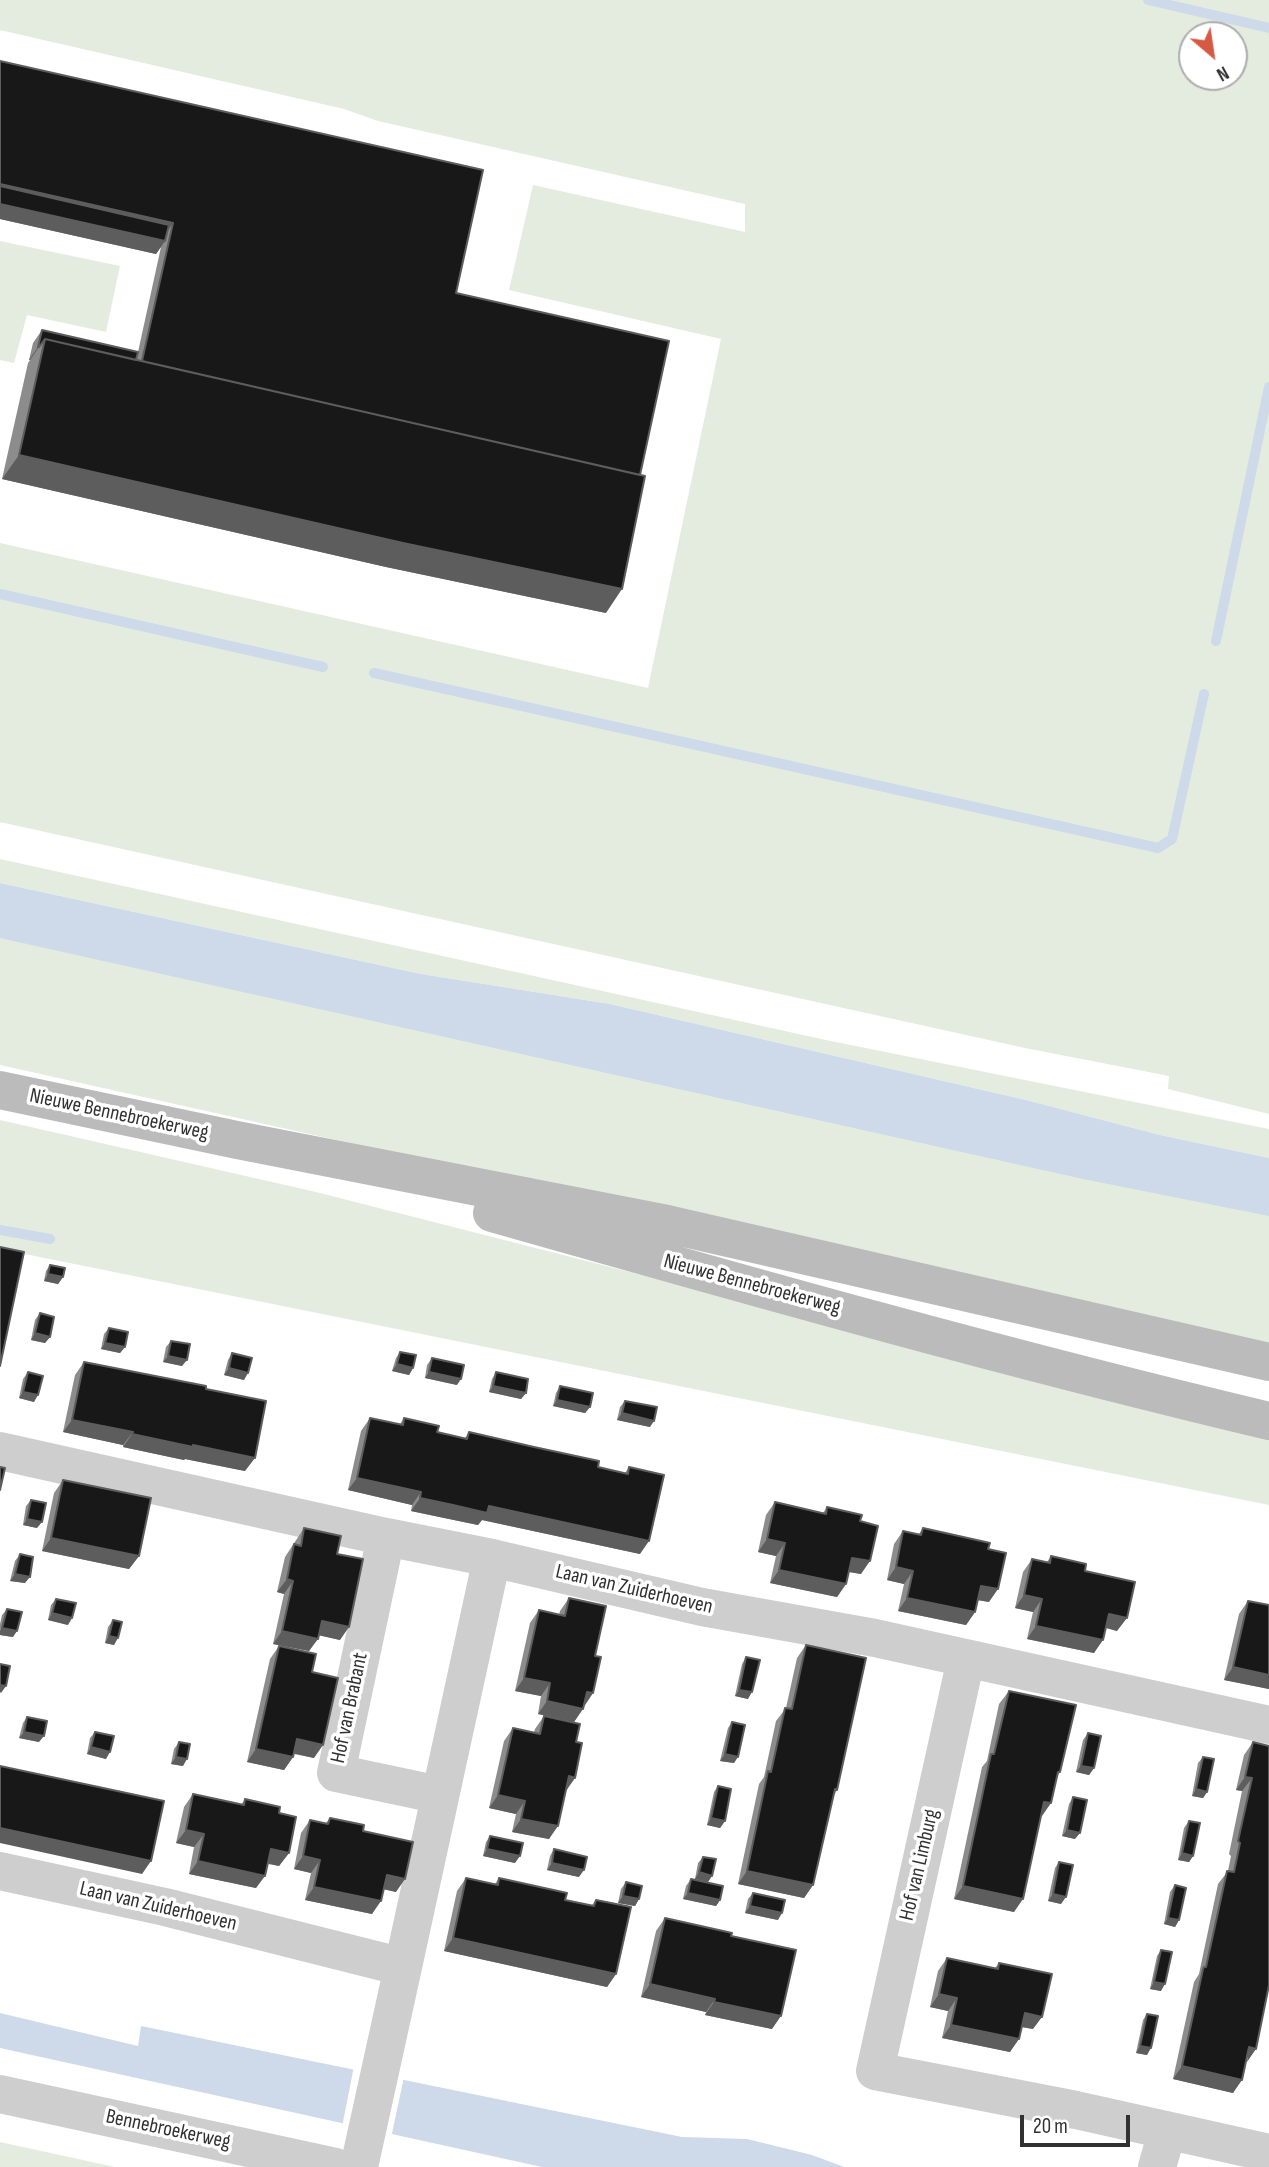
<!DOCTYPE html>
<style>
body{margin:0}
#map{position:relative;width:1269px;height:2167px;overflow:hidden;background:#fff;font-family:"Sofia Sans Condensed",sans-serif}
canvas{display:block}
.north{position:absolute;left:1178px;top:21px;width:70px;height:70px;box-sizing:border-box;background:#fff;border:2px solid #adadad;border-radius:50%;rotate:151deg;font-size:19px;font-weight:700;line-height:28px;text-align:center;color:#313131}
.north::after{content:'';display:block;margin:auto;width:24px;height:32px;background:#d65944;clip-path:polygon(50% 0,100% 100%,50% 72%,0 100%)}
.scale{position:absolute;left:1020px;top:2115px;width:110px;height:32px;box-sizing:border-box;border:4px solid #313131;border-top:0;padding-left:9px;font-size:21px;line-height:24px;white-space:nowrap;color:#313131;-webkit-text-stroke:5px #fff;paint-order:stroke}
</style>
<div id="map">
<canvas width="1269" height="2167"></canvas>
<div class="north">N</div>
<div class="scale">20 m</div>
</div>
<script>
const ctx = document.querySelector('canvas').getContext('2d');
ctx.lineJoin = 'round';
function paint(path, color) { ctx.fillStyle = color; ctx.fill(path, 'evenodd'); }
function stroke(path, color, width, dash) { ctx.strokeStyle = color; ctx.lineWidth = width; ctx.lineCap = dash ? 'butt' : 'round'; ctx.setLineDash(dash || []); ctx.stroke(path); }
function write(font, color, halo, rows, align = 'center') {
  ctx.font = font + ' "Sofia Sans Condensed",sans-serif'; ctx.lineWidth = 7; ctx.setLineDash([]); ctx.textBaseline = 'middle'; ctx.strokeStyle = halo; ctx.fillStyle = color; for (const [text, x, y, turn = 0] of rows) {
    ctx.save(); ctx.translate(x, y); ctx.rotate((+turn || 0) * Math.PI / 180); ctx.textAlign = isNaN(turn) ? turn : align; if (halo) ctx.strokeText(text, 0, 0); ctx.fillText(text, 0, 0); ctx.restore();
  }
}
paint(new Path2D(`
 M0,0H1269V1114L1168,1089L1169,1076L1025,1048L0,822V543L648,688L721,339L509,290L533,185L745,232V204L378,121L344,109L0,30ZM1192,35H1234V77H1192Z
 M0,241L120,266L106,332L27,315L14,363L0,360Z
 M0,859L826,1040L1269,1129V1158L1160,1135L1026,1100L610,1004L421,974L0,883Z
 M0,937L1269,1208V1348L0,1065Z
 M0,1120L316,1192L1269,1435V1505L0,1249Z
 M0,2142L115,2167H0Z`), '#e4ece0');
paint(new Path2D(`
 M0,883L421,974L610,1004L1026,1100L1160,1135L1269,1158V1216L1083,1179L0,938Z
 M0,2013L138,2046L141,2026L682,2137L747,2139L812,2155L844,2167H542L0,2048Z`), '#ced9ea');
paint(new Path2D(`
 M354,2066L404,2077L391,2138L342,2127Z`), '#fff');
stroke(new Path2D(`
 M1148,0L1269,28
 M0,594L323,667
 M1216,641L1269,387
 M374,673L1158,848L1172,839L1204,694
 M0,1230L50,1239`), '#ced9ea', 10);
stroke(new Path2D(`
 M0,1451L386,1537L492,1558L702,1607L875,1638L1269,1725
 M386,1537L336,1773L440,1795
 M966,1659L875,2071L1076,2110L1269,2153
 M0,1871L165,1907L403,1967L359,2167
 M403,1967L492,1558
 M1157,2167L1167,2132`), '#cecece', 38);
stroke(new Path2D(`
 M0,2094L336,2167`), '#cecece', 38);
stroke(new Path2D(`
 M0,1090L237,1140L667,1224L1269,1362
 M492,1213C749,1286 1008,1359 1269,1421`), '#bbb', 38);
paint(new Path2D(`
 M0,61L456,293L606,613L386,567L2,479L28,363L30,360H29L33,343L42,330L138,352L161,247L156,254L0,219Z
 M50,1265L63,1277L58,1284L44,1281L46,1271Z
 M40,1313L50,1337L45,1343L31,1340L35,1320Z
 M109,1328L125,1347L120,1353L101,1349L104,1334Z
 M171,1341L182,1366L163,1362L166,1347Z
 M400,1352L413,1368L409,1375L392,1371L396,1358Z
 M232,1353L244,1380L224,1375L228,1360Z
 M432,1358L457,1385L425,1378L427,1365Z
 M84,1362L206,1389L245,1471L185,1459L184,1460L123,1447V1445L63,1432L75,1375Z
 M28,1372L34,1402L19,1398L23,1379Z
 M496,1372L526,1393L521,1399L489,1392L492,1379Z
 M560,1386L590,1407L585,1413L553,1406L556,1393Z
 M625,1401L650,1427L617,1420L620,1407Z
 M370,1418L400,1424L404,1418L437,1432L465,1438L469,1432L598,1467L625,1473L629,1467L640,1554L482,1520L478,1525L444,1518L411,1511L412,1505L348,1490L361,1431Z
 M63,1480L139,1556L129,1569L42,1551L54,1493Z
 M31,1500L37,1528L23,1525L26,1506Z
 M775,1502L823,1513L827,1507L860,1521L861,1574L849,1572L846,1584L837,1597L770,1583L776,1556L758,1552L766,1515Z
 M304,1528L337,1554L340,1640L319,1635L309,1651L273,1644L284,1594L277,1592L285,1557Z
 M923,1528L988,1549L989,1602L977,1600L975,1612L966,1625L898,1611L904,1584L887,1580L894,1544L903,1531L919,1534Z
 M20,1554L25,1583L10,1581L15,1561Z
 M1051,1556L1085,1571L1117,1631L1106,1628L1094,1653L1027,1639L1033,1612L1015,1608L1023,1572L1032,1559L1047,1562Z
 M569,1598L595,1656L593,1693L574,1722L538,1714L541,1696L515,1691L530,1623L539,1610L559,1615L560,1611Z
 M56,1599L68,1625L48,1620L51,1605Z
 M1248,1601L1269,1689L1224,1680L1239,1614Z
 M7,1609L13,1637L0,1635V1624L2,1615Z
 M113,1620L114,1645L105,1643L108,1627Z
 M806,1645L837,1790L834,1795L813,1885L804,1898L738,1884L759,1784L764,1777L776,1721L786,1708L797,1658Z
 M279,1646L312,1672L314,1758L294,1754L293,1757L284,1770L247,1762L270,1659Z
 M746,1657L748,1699L735,1696L742,1664Z
 M1009,1691L1060,1772L1056,1778L1041,1816L1014,1912L954,1899L982,1767L987,1761L999,1704Z
 M544,1716L566,1791L549,1839L512,1832L516,1814L489,1808L504,1741L513,1728L534,1732L535,1729Z
 M27,1717L39,1742L19,1738L23,1723Z
 M732,1722L734,1763L720,1761L728,1728Z
 M95,1732L106,1759L87,1754L90,1738Z
 M1088,1733L1094,1768L1089,1775L1076,1772L1083,1740Z
 M179,1742L183,1766L171,1764L174,1749Z
 M1253,1742L1246,2062L1233,2093L1173,2079L1194,1982L1199,1974L1218,1884L1228,1871L1231,1856L1229,1854L1242,1791L1236,1790L1244,1755Z
 M1203,1757L1207,1792L1203,1798L1192,1796L1198,1763Z
 M718,1786L725,1821L720,1828L707,1825L714,1792Z
 M193,1794L241,1805L245,1799L279,1813L289,1853L279,1866L268,1864L256,1888L189,1874L194,1847L176,1843L184,1807Z
 M1073,1797L1075,1839L1062,1836L1069,1804Z
 M330,1818L363,1831L396,1892L384,1889L372,1914L305,1900L311,1873L294,1869L301,1833L310,1820L326,1823Z
 M1189,1821L1193,1856L1189,1862L1178,1860L1184,1828Z
 M490,1836L515,1863L483,1856L486,1842Z
 M554,1849L579,1877L547,1870L550,1856Z
 M703,1857L708,1882L695,1879L698,1863Z
 M1059,1862L1061,1904L1048,1901L1055,1868Z
 M466,1878L495,1884L499,1878L565,1900L592,1905L596,1900L616,1974L607,1987L444,1951L457,1891Z
 M691,1879L720,1900L716,1906L683,1899L686,1886Z
 M626,1882L639,1899L635,1906L618,1903L621,1889Z
 M1175,1885L1179,1920L1175,1927L1164,1924L1170,1892Z
 M753,1893L778,1920L745,1913L748,1899Z
 M665,1918L731,1936L772,2029L705,2015L706,2012L641,1997L656,1931Z
 M1161,1950V1991L1150,1989L1157,1956Z
 M947,1958L995,1968L999,1963L1033,2029L1022,2027L1010,2052L942,2038L948,2011L930,2007L938,1971Z
 M1147,2014V2055L1136,2053L1143,2020Z`), '#8c8c8c');
paint(new Path2D(`
 M0,184L173,223L164,236L0,199Z
 M0,204L165,241L156,254L0,219Z
 M38,347H39L30,360H29Z
 M19,455L622,589L606,613L386,567L2,479Z
 M48,1274L63,1277L58,1284L44,1281Z
 M35,1333L50,1337L45,1343L31,1340Z
 M105,1343L125,1347L120,1353L101,1349Z
 M168,1356L187,1360L182,1366L163,1362Z
 M397,1364L413,1368L409,1375L392,1371Z
 M229,1368L248,1373L244,1380L224,1375Z
 M429,1372L461,1379L457,1385L425,1378Z
 M493,1386L526,1393L521,1399L489,1392Z
 M23,1392L38,1395L34,1402L19,1398Z
 M557,1400L590,1407L585,1413L553,1406Z
 M622,1413L654,1421L650,1427L617,1420Z
 M72,1420L133,1432L123,1445L63,1432Z
 M132,1434L193,1445L255,1458L245,1471L185,1459L184,1460L123,1447Z
 M357,1478L421,1492L412,1505L348,1490Z
 M420,1498L489,1506L649,1541L640,1554L482,1520L478,1525L411,1511Z
 M27,1519L42,1522L37,1528L23,1525Z
 M51,1538L139,1556L129,1569L42,1551Z
 M767,1539L785,1543L776,1556L758,1552Z
 M852,1558L870,1561L861,1574L843,1571Z
 M896,1567L913,1571L904,1584L887,1580Z
 M779,1570L846,1584L837,1597L770,1583Z
 M15,1574L30,1577L25,1583L10,1581Z
 M287,1579L293,1581L284,1594L277,1592Z
 M981,1586L998,1589L989,1602L972,1599Z
 M1024,1595L1042,1599L1033,1612L1015,1608Z
 M907,1598L975,1612L966,1625L898,1611Z
 M52,1613L72,1618L68,1625L48,1620Z
 M1109,1614L1127,1618L1117,1631L1100,1626Z
 M322,1621L349,1627L340,1640L313,1634Z
 M1036,1626L1103,1640L1094,1653L1027,1639Z
 M2,1628L17,1631L13,1637L0,1635V1631Z
 M282,1631L318,1639L309,1651L273,1644Z
 M109,1636L118,1638L114,1645L105,1643Z
 M1233,1667L1269,1675V1689L1224,1680Z
 M524,1678L550,1683L541,1696L515,1691Z
 M0,1685L6,1686L1,1693L0,1692Z
 M739,1690L752,1692L748,1699L735,1696Z
 M587,1692L593,1693L584,1706Z
 M547,1701L583,1709L574,1722L538,1714Z
 M24,1732L44,1736L39,1742L19,1738Z
 M297,1739L323,1745L314,1758L288,1752Z
 M91,1747L110,1752L106,1759L87,1754Z
 M256,1749L293,1757L284,1770L247,1762Z
 M725,1754L738,1757L734,1763L720,1761Z
 M176,1757L187,1759L183,1766L171,1764Z
 M1081,1766L1094,1768L1089,1775L1076,1772Z
 M569,1776L575,1778L566,1791Z
 M1245,1777L1252,1778L1242,1791L1236,1790Z
 M1196,1789L1207,1792L1203,1798L1192,1796Z
 M498,1795L525,1801L516,1814L489,1808Z
 M1044,1802L1051,1803L1042,1816L1035,1815Z
 M711,1818L725,1821L720,1828L707,1825Z
 M521,1819L558,1826L549,1839L512,1832Z
 M0,1828L151,1861L142,1874L0,1843Z
 M186,1830L204,1834L194,1847L176,1843Z
 M1067,1830L1080,1833L1075,1839L1062,1836Z
 M271,1849L289,1853L279,1866L262,1862Z
 M487,1849L520,1856L515,1863L483,1856Z
 M1182,1853L1193,1856L1189,1862L1178,1860Z
 M303,1856L320,1860L311,1873L294,1869Z
 M198,1861L265,1876L256,1888L189,1874Z
 M552,1863L584,1870L579,1877L547,1870Z
 M747,1871L813,1885L804,1898L738,1884Z
 M699,1872L712,1876L708,1882L695,1879Z
 M387,1875L405,1879L396,1892L378,1888Z
 M963,1886L1023,1899L1014,1912L954,1899Z
 M314,1887L381,1901L372,1914L305,1900Z
 M688,1893L720,1900L716,1906L683,1899Z
 M1053,1894L1066,1897L1061,1904L1048,1901Z
 M623,1896L639,1899L635,1906L618,1903Z
 M750,1906L782,1913L778,1920L745,1913Z
 M1168,1918L1179,1920L1175,1927L1164,1924Z
 M453,1938L616,1974L607,1987L444,1951Z
 M1154,1982L1165,1984L1161,1991L1150,1989Z
 M650,1984L715,1999L706,2012L641,1997Z
 M939,1994L957,1998L948,2011L930,2007Z
 M714,2002L781,2016L772,2029L705,2015Z
 M1025,2013L1042,2017L1033,2029L1016,2026Z
 M951,2025L1019,2039L1010,2052L942,2038Z
 M1140,2046L1151,2048L1147,2055L1136,2053Z
 M1249,2047L1256,2049L1247,2062Z
 M1182,2066L1242,2080L1233,2093L1173,2079Z`), '#5d5d5d');
const building = new Path2D(`
 M0,61L483,170L456,293L669,341L640,475L142,361L173,223L0,184Z
 M0,186L169,225L165,241L0,204Z
 M42,330L138,352L136,360L45,339L39,347H38Z
 M45,339L645,476L622,589L403,543L19,455Z
 M0,1247L24,1252L0,1366Z
 M50,1265L65,1268L63,1277L48,1274Z
 M40,1313L54,1317L50,1337L35,1333Z
 M109,1328L128,1332L125,1347L105,1343Z
 M171,1341L190,1344L187,1360L168,1356Z
 M400,1352L416,1355L413,1368L397,1364Z
 M232,1353L252,1358L248,1373L229,1368Z
 M432,1358L464,1365L461,1379L429,1372Z
 M84,1362L206,1386V1389L266,1401L255,1458L193,1445V1447L132,1434L133,1432L72,1420Z
 M28,1372L43,1376L38,1395L23,1392Z
 M496,1372L528,1379L526,1393L493,1386Z
 M560,1386L593,1393L590,1407L557,1400Z
 M625,1401L657,1407L654,1421L622,1413Z
 M370,1418L403,1425L404,1418L439,1426L437,1432L467,1439L469,1432L534,1447L599,1461L598,1467L628,1474L629,1467L664,1475L649,1541L489,1506L487,1513L453,1505L420,1498L421,1492L357,1478Z
 M0,1467L5,1468L0,1490Z
 M63,1480L151,1498L139,1556L51,1538Z
 M31,1500L46,1503L42,1522L27,1519Z
 M775,1502L826,1514L827,1507L862,1515L860,1521L878,1526L870,1561L852,1558L846,1584L779,1570L785,1543L767,1539Z
 M304,1528L341,1536L337,1554L363,1559L349,1627L322,1621L318,1639L282,1631L293,1581L287,1579L294,1544L301,1546Z
 M923,1528L990,1543L988,1549L1006,1553L998,1589L981,1586L975,1612L907,1598L913,1571L896,1567L903,1531L921,1535Z
 M20,1554L33,1557L30,1577L15,1574Z
 M1051,1556L1086,1564L1085,1571L1135,1582L1127,1618L1109,1614L1103,1640L1036,1626L1042,1599L1024,1595L1032,1559L1050,1563Z
 M569,1598L606,1606L595,1656L601,1657L593,1693L587,1692L583,1709L547,1701L550,1683L524,1678L539,1610L565,1616Z
 M56,1599L76,1603L72,1618L52,1613Z
 M1248,1601L1269,1605V1675L1233,1667Z
 M7,1609L22,1612L17,1631L2,1628Z
 M113,1620L122,1622L118,1638L109,1636Z
 M806,1645L866,1658L837,1790L835,1789L813,1885L747,1871L768,1771L771,1772L785,1708L792,1709Z
 M279,1646L316,1654L312,1672L338,1678L323,1745L297,1739L293,1757L256,1749Z
 M746,1657L760,1660L752,1692L739,1690Z
 M0,1664L10,1666L6,1686L0,1685Z
 M1009,1691L1076,1705L1060,1772H1058L1051,1803L1044,1802L1023,1899L963,1886L991,1754H994Z
 M544,1716L580,1724L576,1742L582,1743L575,1778L569,1776L558,1826L521,1819L525,1801L498,1795L513,1728L540,1734Z
 M27,1717L47,1721L44,1736L24,1732Z
 M732,1722L745,1725L738,1757L725,1754Z
 M95,1732L114,1736L110,1752L91,1747Z
 M1088,1733L1101,1736L1094,1768L1081,1766Z
 M179,1742L190,1744L187,1759L176,1757Z
 M1253,1742L1269,1746V1985L1256,2049L1249,2047L1242,2080L1182,2066L1203,1969L1204,1967H1206L1227,1871L1234,1872L1240,1843L1238,1841L1252,1778L1245,1777Z
 M1203,1757L1214,1759L1207,1792L1196,1789Z
 M0,1766L164,1801L151,1861L0,1828Z
 M718,1786L731,1789L725,1821L711,1818Z
 M193,1794L244,1805L245,1799L280,1807L279,1813L296,1817L289,1853L271,1849L265,1876L198,1861L204,1834L186,1830Z
 M1073,1797L1087,1800L1080,1833L1067,1830Z
 M330,1818L364,1825L363,1831L413,1842L405,1879L387,1875L381,1901L314,1887L320,1860L303,1856L310,1820L328,1824Z
 M1189,1821L1200,1823L1193,1856L1182,1853Z
 M490,1836L523,1843L520,1856L487,1849Z
 M554,1849L587,1857L584,1870L552,1863Z
 M703,1857L716,1859L712,1876L699,1872Z
 M1059,1862L1073,1865L1066,1897L1053,1894Z
 M466,1878L498,1885L499,1878L567,1893L565,1900L594,1906L596,1900L631,1907L616,1974L453,1938Z
 M691,1879L723,1886L720,1900L688,1893Z
 M626,1882L642,1886L639,1899L623,1896Z
 M1175,1885L1186,1888L1179,1920L1168,1918Z
 M753,1893L785,1900L782,1913L750,1906Z
 M665,1918L732,1933L731,1936L796,1950L781,2016L714,2002L715,1999L650,1984Z
 M1161,1950L1172,1952L1165,1984L1154,1982Z
 M947,1958L998,1969L999,1963L1052,1974L1042,2017L1025,2013L1019,2039L951,2025L957,1998L939,1994Z
 M1147,2014L1158,2016L1151,2048L1140,2046Z`);
paint(building, '#181818');
stroke(building, '#5d5d5d', 2);
write('21px', '#313131', '#fff', [
 ["Nieuwe Bennebroekerweg",119,1115,12],
 ["Nieuwe Bennebroekerweg",752,1285,15],
 ["Laan van Zuiderhoeven",634,1590,13],
 ["Hof van Brabant",350,1708,-78],
 ["Hof van Limburg",920,1865,-77],
 ["Laan van Zuiderhoeven",158,1907,13],
 ["Bennebroekerweg",168,2130,12]
]);
</script>
